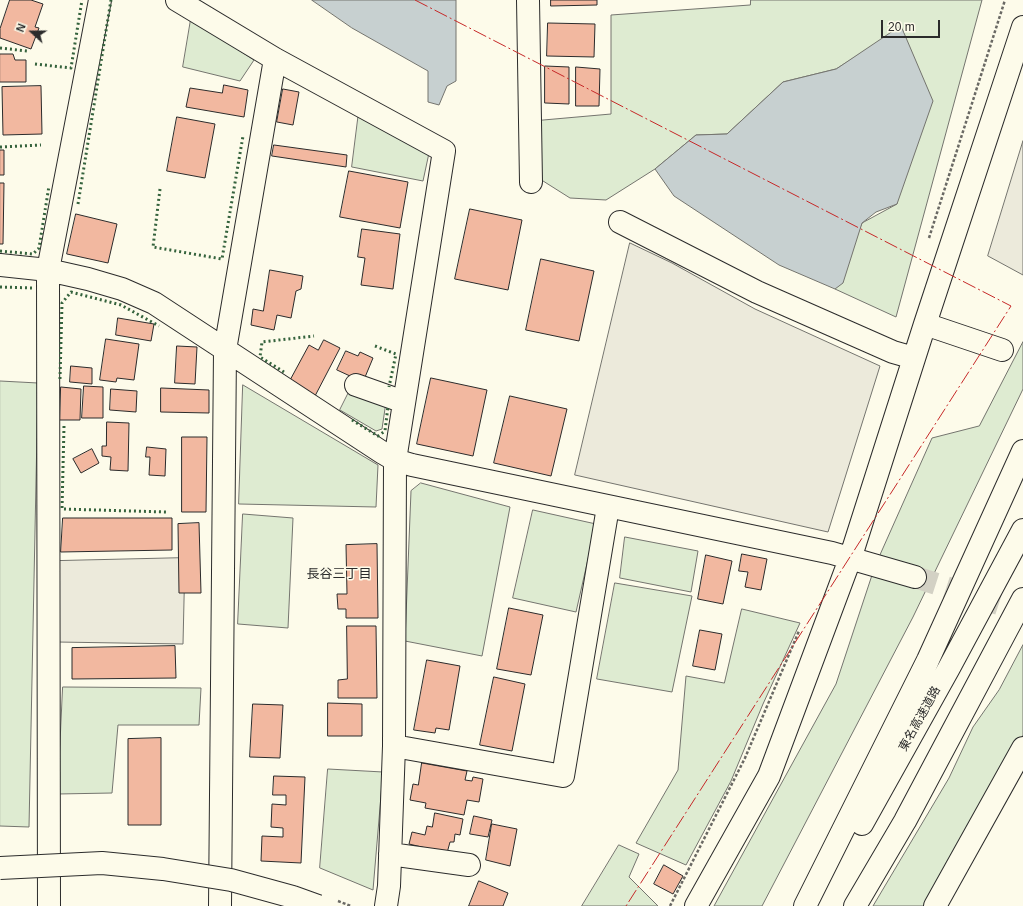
<!DOCTYPE html>
<meta charset="utf-8">
<style>
body{margin:0}
#map{position:relative;width:1023px;height:906px;overflow:hidden;background:#fdfbea;font-family:Arial,sans-serif}
canvas{display:block}
.north{position:absolute;left:12px;top:12px;width:40px;height:40px;-webkit-text-stroke:3px #fdfbea;paint-order:stroke;rotate:291deg;font-size:11px;font-weight:700;line-height:16px;text-align:center;color:#2b2b2b}
.north::after{content:'';display:block;margin:auto;width:14px;height:18px;background:#2b2b2b;clip-path:polygon(50% 0,100% 100%,50% 72%,0 100%)}
.scale{position:absolute;left:881px;top:20px;width:59px;height:18px;box-sizing:border-box;border:2px solid #2b2b2b;border-top:0;padding-left:5px;font-size:12px;line-height:14px;white-space:nowrap;color:#2b2b2b;-webkit-text-stroke:3px #fdfbea;paint-order:stroke}
</style>
<div id="map">
<canvas width="1023" height="906"></canvas>
<div class="north">N</div>
<div class="scale">20 m</div>
</div>
<script>
const ctx = document.querySelector('canvas').getContext('2d');
ctx.lineJoin = 'round';
function paint(path, color) { ctx.fillStyle = color; ctx.fill(path, 'evenodd'); }
function stroke(path, color, width, dash) { ctx.strokeStyle = color; ctx.lineWidth = width; ctx.lineCap = dash ? 'butt' : 'round'; ctx.setLineDash(dash || []); ctx.stroke(path); }
function write(font, color, halo, rows, align = 'center') {
  ctx.font = font + ' Arial,"Noto Sans JP",sans-serif'; ctx.lineWidth = 3; ctx.setLineDash([]); ctx.textBaseline = 'middle'; ctx.strokeStyle = halo; ctx.fillStyle = color; for (const [text, x, y, turn = 0] of rows) {
    ctx.save(); ctx.translate(x, y); ctx.rotate((+turn || 0) * Math.PI / 180); ctx.textAlign = isNaN(turn) ? turn : align; if (halo) ctx.strokeText(text, 0, 0); ctx.fillText(text, 0, 0); ctx.restore();
  }
}
const green = new Path2D(`
 M751,0H982L896,317L835,289L862,223L897,204L860,54L836,69L783,82L727,134L696,135L655,169L606,200L570,198L532,174V121L611,114V15L750,5Z
 M191,19L254,60L240,81L183,67Z
 M359,111L429,153L423,181L352,167Z
 M1023,342V389L913,617L762,906H714L836,684L875,566L932,438L979,426Z
 M0,381L38,383L29,827L0,826Z
 M243,385L378,465L376,507L239,504Z
 M350,390L386,402L382,429L376,431L340,410Z
 M421,483L510,507L482,656L405,641L411,491Z
 M533,510L596,524L576,612L513,598Z
 M243,514L293,518L288,628L238,624Z
 M625,537L698,551L691,592L620,578Z
 M615,583L692,596L672,692L597,679Z
 M742,609L800,623L763,704L731,781L686,865L636,843L678,770L686,676L724,683Z
 M1023,645V735L928,906H873L949,778L973,727L999,690Z
 M63,687L201,688L199,725H118L112,793L58,794Z
 M328,769L383,772L373,890L320,868Z
 M619,845L639,854L629,877L658,906H582Z`);
paint(green, '#deebd1');
stroke(green, '#74746e', 1);
const parking = new Path2D(`
 M1023,141V275L988,256Z
 M630,243L672,263L755,309L880,366L828,532L575,475Z
 M185,558L183,644L57,642L58,561Z`);
paint(parking, '#eceadb');
stroke(parking, '#74746e', 1);
const water = new Path2D(`
 M312,0H456V81L447,86L439,105L428,102V71L352,28Z
 M901,26L933,101L897,204L876,212L862,223L843,283L835,289L779,265L674,196L655,169L696,135L727,134L783,82L836,69Z`);
paint(water, '#c7d0d0');
stroke(water, '#74746e', 1);
const building = new Path2D(`
 M10,0H31L43,4L35,27L39,28L31,49L0,38V29Z
 M551,0H597V5L551,6Z
 M548,23L595,24L594,57L547,56Z
 M0,54H13L15,60H26V82H0Z
 M545,66L569,67V104L545,103Z
 M576,67L600,69L599,106H576Z
 M224,85L248,90L244,117L186,107L190,88L222,93Z
 M41,86L42,134L3,135L2,87Z
 M283,89L299,92L293,125L277,122Z
 M177,117L215,124L205,178L167,171Z
 M274,145L347,155L346,167L272,156Z
 M0,150H4V175H0Z
 M349,171L408,182L400,228L340,217Z
 M0,183H4L3,244H0Z
 M470,209L522,220L508,290L455,279Z
 M76,214L117,224L108,263L67,254Z
 M362,229L400,234L393,289L361,285L365,258L358,257Z
 M541,259L594,271L579,341L526,330Z
 M270,270L303,276L301,289L296,291L291,318L277,315L274,330L251,325L253,309L263,311Z
 M118,318L154,324L151,341L116,335Z
 M106,339L139,344L134,380L117,378L116,382L100,380Z
 M324,340L340,348L315,396L289,382L309,345L318,350Z
 M177,346L197,347L195,384L175,383Z
 M346,351L358,356L360,352L373,358L363,382L337,370Z
 M71,366L92,368V384L70,382Z
 M431,378L487,390L473,456L417,444Z
 M84,386L103,387V418H82Z
 M61,387L81,389L80,420H60Z
 M161,388L209,390V413L161,412Z
 M111,389L137,391L136,412L110,410Z
 M510,396L567,409L551,476L494,463Z
 M107,422L129,423L128,471L110,470L111,457L102,456V446H106Z
 M182,437H207L206,512H182Z
 M147,447L166,449L165,476L149,475L150,457H146Z
 M92,449L99,463L81,473L73,459Z
 M63,518H172V550L61,552Z
 M199,523L201,593H179L178,524Z
 M377,544L378,618H346V609H338L337,594H347L346,545Z
 M742,554L767,559L761,590L745,587L748,572L739,571Z
 M706,555L732,561L723,604L698,599Z
 M509,608L543,615L531,675L497,669Z
 M347,626H376L377,698H338V680L347,679Z
 M700,630L722,634L715,670L693,666Z
 M175,646L176,678L72,679V648Z
 M427,660L460,666L449,730L436,728L435,733L414,730Z
 M494,677L525,684L512,751L480,745Z
 M328,703L362,704V736H328Z
 M253,704L283,705L280,758L250,757Z
 M161,738V825H128V739Z
 M422,763L467,771L465,780L472,781L473,777L483,779L479,802L467,800L464,815L425,808L426,803L410,800L413,784L418,785Z
 M274,776L305,777L301,863L261,861L262,836L283,837V828L271,827L272,804L286,805V795H273Z
 M435,813L463,819L460,835L455,834L454,842H450L447,853L409,844L412,832L425,835L427,826L432,827Z
 M474,816L492,820L488,837L470,834Z
 M492,824L517,829L510,866L486,860Z
 M664,865L683,876L673,894L654,884Z
 M479,881L508,893L503,906H469Z`);
paint(building, '#f2b8a0');
stroke(building, '#2b2b2b', 1);
stroke(new Path2D(`
 M915,577L1023,612`), '#d3d1c4', 22, [22, 11]);
const minor = new Path2D(`
 M177,0L275,59L444,151L395,460L394,746L389,886L386,906
 M528,0L531,182
 M620,222L757,292L893,352L914,358
 M0,265L48,270L88,279L122,289L154,303L383,453L395,460L412,465L832,553L915,577
 M925,324L1002,350
 M356,385L404,402
 M394,746L563,776L608,507
 M390,854L469,865
 M49,906L48,270L100,0
 M220,906L225,350L275,59
 M696,906L769,776L850,559L925,324L1023,27
 M935,906L1023,748`);
const highway = new Path2D(`
 M862,824L949,668L1023,530
 M805,906L928,660L1023,451
 M855,906L905,821L1023,599`);
stroke(minor, '#2b2b2b', 24);
stroke(highway, '#2b2b2b', 24);
stroke(new Path2D(`
 M929,238L1005,0
 M338,901L351,906
 M670,906L745,758L799,631`), '#6a6964', 2.5, [3, 2]);
stroke(minor, '#fdfbea', 22);
stroke(highway, '#fdfbea', 22);
const minorBridge = new Path2D(`
 M0,868L102,863L163,869L231,880L293,897L318,906`);
stroke(minorBridge, '#2b2b2b', 24, []);
stroke(minorBridge, '#fdfbea', 22);
stroke(new Path2D(`
 M0,48L27,51
 M35,64L71,68L82,0
 M0,147L41,145
 M160,189L153,247L222,259L243,136
 M78,204L111,0
 M0,251L33,254L39,248L49,186
 M0,287L33,288
 M375,346L396,354L389,387
 M284,372L260,357L262,342L314,336
 M60,379L62,303L71,292L121,305L159,326
 M352,420L378,436L385,431L388,406
 M64,426L62,509L167,512`), '#34623c', 3, [2, 3]);
stroke(new Path2D(`
 M415,0L1011,306L626,906`), '#c62828', 1, [14, 3, 2, 3]);
write('12px', '#2b2b2b', '#fdfbea', [
 ["東名高速道路",920,719,-61]
]);
write('13px', '#2b2b2b', '#fdfbea', [
 ["長谷三丁目",339,574]
]);
</script>
